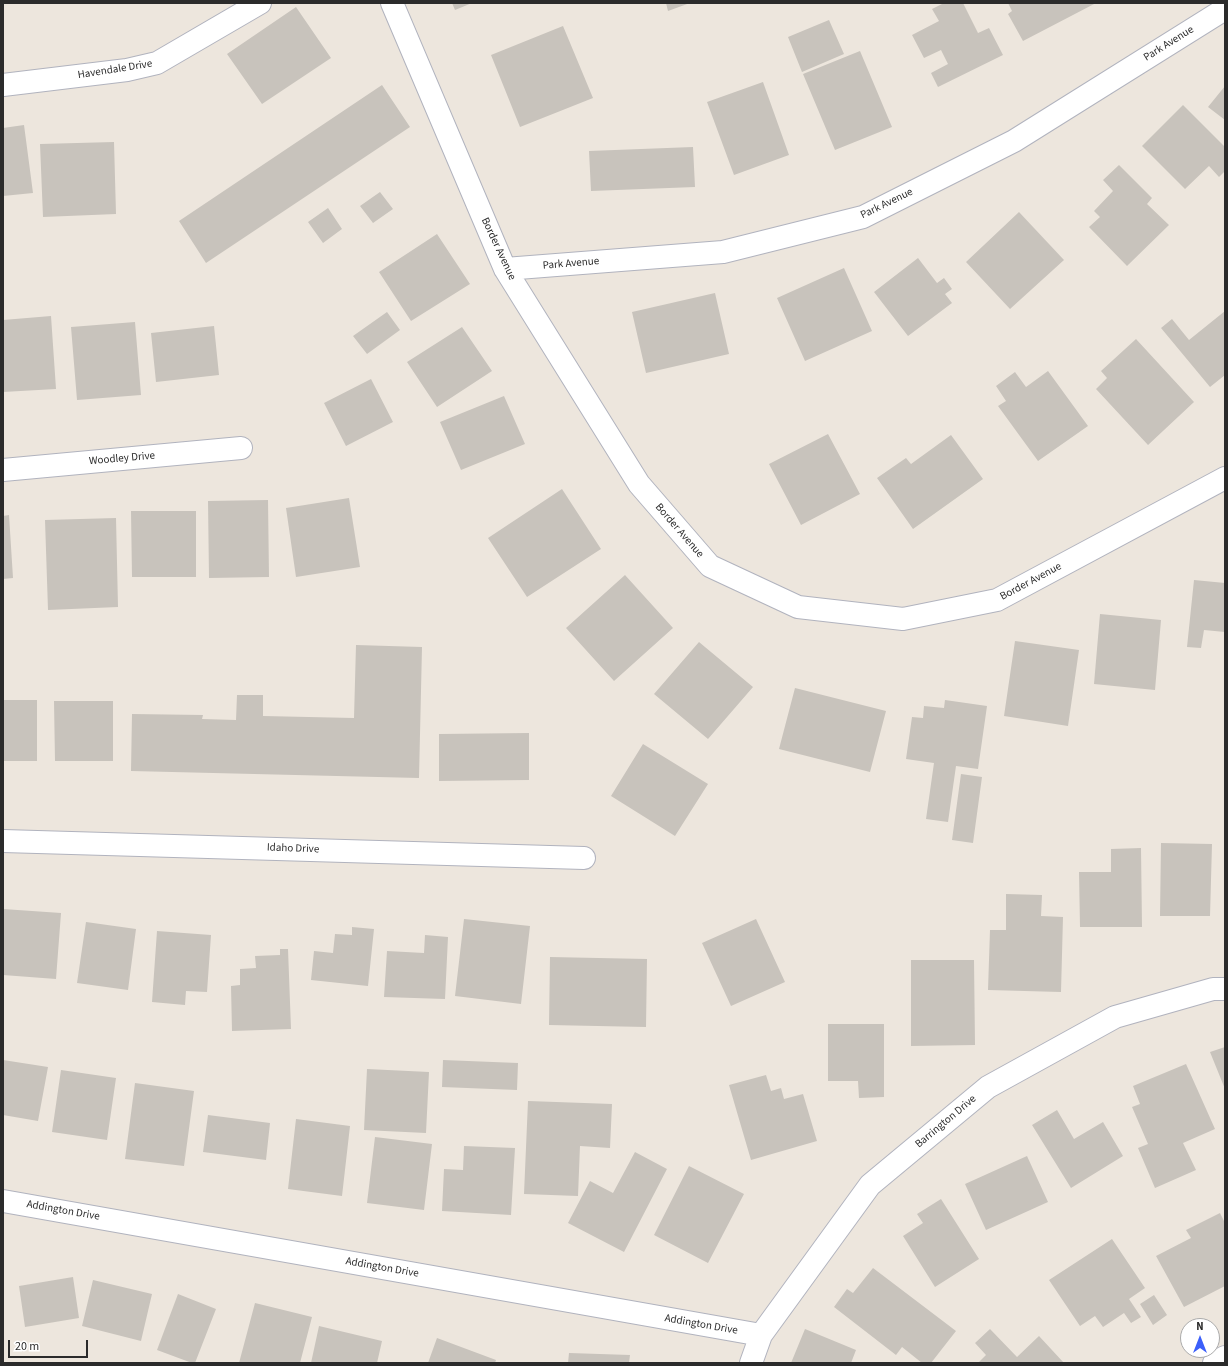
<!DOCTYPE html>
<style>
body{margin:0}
#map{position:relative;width:1228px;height:1366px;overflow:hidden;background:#ede6dd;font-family:"Source Sans 3",sans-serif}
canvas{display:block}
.frame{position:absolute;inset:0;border:4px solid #2b2b2b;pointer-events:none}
.north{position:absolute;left:1180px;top:1318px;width:40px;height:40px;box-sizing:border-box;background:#fff;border:1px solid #aaa;border-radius:50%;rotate:0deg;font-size:11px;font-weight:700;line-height:16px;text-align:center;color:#2b2b2b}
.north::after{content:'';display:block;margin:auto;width:14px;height:18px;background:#3c5ffa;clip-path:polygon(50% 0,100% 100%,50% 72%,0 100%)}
.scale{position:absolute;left:8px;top:1340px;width:80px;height:18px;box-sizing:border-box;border:2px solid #2b2b2b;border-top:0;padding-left:5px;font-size:12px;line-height:14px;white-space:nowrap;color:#2b2b2b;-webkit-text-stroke:3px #fff;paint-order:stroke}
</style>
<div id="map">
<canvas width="1228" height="1366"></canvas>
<div class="frame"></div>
<div class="north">N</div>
<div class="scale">20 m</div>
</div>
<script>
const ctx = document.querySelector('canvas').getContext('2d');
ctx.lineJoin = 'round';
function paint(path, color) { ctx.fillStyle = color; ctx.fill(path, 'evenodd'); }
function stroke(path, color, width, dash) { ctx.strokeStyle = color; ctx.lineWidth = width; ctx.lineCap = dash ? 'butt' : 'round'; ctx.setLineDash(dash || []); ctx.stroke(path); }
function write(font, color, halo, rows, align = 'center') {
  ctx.font = font + ' "Source Sans 3",sans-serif'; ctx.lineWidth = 3; ctx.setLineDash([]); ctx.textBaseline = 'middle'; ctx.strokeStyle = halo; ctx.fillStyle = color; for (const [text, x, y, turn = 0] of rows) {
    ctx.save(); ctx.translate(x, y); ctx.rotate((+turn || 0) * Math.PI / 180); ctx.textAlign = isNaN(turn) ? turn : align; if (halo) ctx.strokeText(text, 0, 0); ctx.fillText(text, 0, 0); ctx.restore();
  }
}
paint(new Path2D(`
 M452,3H472L455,10Z
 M666,3H690L668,11Z
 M944,3H963L978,33L989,28L1003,55L938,87L931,73L948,64L941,50L924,58L912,35L939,21L932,9Z
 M1008,3H1096L1023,41L1008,14L1012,11Z
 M296,7L331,58L262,104L227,54Z
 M829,20L844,54L802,72L788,37Z
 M563,26L593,98L520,127L491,55Z
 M860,51L892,127L835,150L803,74Z
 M763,82L789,155L734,175L707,102Z
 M382,85L410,127L206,263L179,221Z
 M1225,86V120L1208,107Z
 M1183,105L1225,147V171L1219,177L1209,166L1185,189L1142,146Z
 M24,125L33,193L3,196V128Z
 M114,142L116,214L43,217L40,144Z
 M693,147L695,187L591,191L589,151Z
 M1119,165L1152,198L1147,204L1169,225L1127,266L1089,227L1100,217L1094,211L1113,191L1103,180Z
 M380,192L393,209L373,223L360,206Z
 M328,208L342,229L323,243L308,222Z
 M1019,212L1064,260L1010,309L966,262Z
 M437,234L470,284L411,321L379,272Z
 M918,258L937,283L944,278L952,289L945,294L952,303L908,336L874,292Z
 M844,268L872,331L805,361L777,298Z
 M715,293L729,354L646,373L632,312Z
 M1225,311V375L1210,387L1161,328L1172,319L1189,340Z
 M387,312L400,330L367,354L353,336Z
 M51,316L56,389L3,392V320Z
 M135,322L141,395L77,400L71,327Z
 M214,326L219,375L156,382L151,333Z
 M462,327L492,371L437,407L407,362Z
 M1136,339L1194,402L1148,445L1096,389L1107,378L1101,371Z
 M1048,371L1088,426L1038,461L998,406L1006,401L996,386L1015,372L1026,387Z
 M371,379L393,422L346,446L324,403Z
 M504,396L525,444L461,470L440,422Z
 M828,434L860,494L801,525L769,464Z
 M951,435L983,479L913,529L877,478L906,458L911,464Z
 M562,489L601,549L527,597L488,538Z
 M349,498L360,567L296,577L286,508Z
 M268,500L269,577L209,578L208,501Z
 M131,511H196V577H132Z
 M9,515L13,578L3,579V516Z
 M116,518L118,607L48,610L45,520Z
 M625,575L673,628L614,681L566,628Z
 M1194,580L1225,583V632L1204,630L1201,648L1187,647Z
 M1100,614L1161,620L1155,690L1094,684Z
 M1015,641L1079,650L1068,726L1004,716Z
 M699,642L753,687L708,739L654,694Z
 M356,645L422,647L419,778L131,771L132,714L203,715L202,719L236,720L237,695H263V716L354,718Z
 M795,688L886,711L870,772L779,749Z
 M3,700H37V761H3Z
 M945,700L987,706L978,769L956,766L948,822L926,819L934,763L906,759L912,717L923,718L924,706L944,708Z
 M54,701H113V761H55Z
 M529,733V780L439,781V734Z
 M643,744L708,784L675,836L611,796Z
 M961,774L982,777L973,843L952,840Z
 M1161,843L1212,844L1210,916H1160Z
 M1141,848L1142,927H1080L1079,872H1111V849Z
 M1006,894L1042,895L1041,916L1063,917L1061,992L988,990L990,930H1006Z
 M3,909L61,913L56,979L3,975Z
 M464,919L530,926L521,1004L455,996Z
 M756,919L785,982L731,1006L702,943Z
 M86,922L136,929L128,990L77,983Z
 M352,927L374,929L368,986L311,980L314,951L333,953L335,934L352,935Z
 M157,931L211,935L207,992L186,991L185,1005L152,1002Z
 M425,935L448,937L445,999L384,997L387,951L424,953Z
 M280,949H288L291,1029L232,1031L231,986L240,985V969L256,968L255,956L280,955Z
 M550,957L647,959L646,1027L549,1025Z
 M911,960H974L975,1045L911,1046Z
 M828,1024H884V1097L859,1098L858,1081H828Z
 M1225,1047V1089L1210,1052Z
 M3,1060L48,1067L38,1121L3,1115Z
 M443,1060L518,1063L517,1090L442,1087Z
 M1186,1064L1215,1129L1183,1143L1196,1170L1155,1188L1138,1148L1148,1144L1132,1107L1140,1104L1133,1086Z
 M367,1069L429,1072L426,1133L364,1130Z
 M61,1070L116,1078L107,1140L52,1132Z
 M766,1075L771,1091L781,1088L784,1099L803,1094L817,1141L751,1160L729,1085Z
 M135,1083L194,1091L184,1166L125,1159Z
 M528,1101L612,1104L610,1148L580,1146L578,1196L524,1194Z
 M1057,1110L1074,1139L1103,1122L1123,1156L1071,1188L1032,1125Z
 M208,1115L270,1123L266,1160L203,1152Z
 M296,1119L350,1126L342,1196L288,1189Z
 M375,1137L432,1144L424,1210L367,1203Z
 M464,1146L515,1148L511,1215L442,1211L444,1169L463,1170Z
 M635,1152L667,1169L624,1252L568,1223L590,1181L613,1193Z
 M1027,1156L1048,1202L986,1230L965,1184Z
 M689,1166L744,1194L708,1263L654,1235Z
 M941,1199L979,1259L935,1287L903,1236L923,1223L917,1214Z
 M1220,1213L1225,1223V1286L1184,1307L1156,1256L1191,1238L1186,1230Z
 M1112,1239L1145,1288L1129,1299L1141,1317L1131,1323L1124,1313L1103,1327L1095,1316L1080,1326L1049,1280Z
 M873,1268L956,1331L931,1363H922L902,1347L896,1355L834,1307L847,1289L853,1293Z
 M73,1277L79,1318L25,1327L19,1286Z
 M93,1280L152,1294L141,1341L82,1326Z
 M178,1294L216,1309L195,1363H192L157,1350Z
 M1154,1295L1167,1315L1153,1325L1140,1304Z
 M255,1303L312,1317L300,1363H239Z
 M319,1326L382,1341L377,1363H311Z
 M805,1329L856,1350L851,1363H791Z
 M990,1329L1017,1357L1039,1336L1064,1363H978L986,1355L975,1343Z
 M437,1338L496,1360L495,1363H428Z
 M569,1353L630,1355L629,1363H568Z`), '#c8c3bc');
const minor = new Path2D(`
 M392,3L505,269L639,484L710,566L798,607L903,619L997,600L1225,478
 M3,85L127,70L157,63L260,3
 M505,269L723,252L863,217L1014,141L1225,9
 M3,470L241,448
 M3,841L584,858
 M3,1201L761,1335
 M751,1363L761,1335L870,1185L988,1087L1115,1017L1213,989H1225
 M1214,1363L1225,1357`);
stroke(minor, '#b1b3be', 24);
stroke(minor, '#fff', 22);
write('11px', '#2b2b2b', '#fff', [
 ["Park Avenue",1169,44,-32],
 ["Havendale Drive",115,70,-9],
 ["Park Avenue",887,204,-26],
 ["Border Avenue",498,249,65],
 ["Park Avenue",571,264,-5],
 ["Woodley Drive",122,459,-5],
 ["Border Avenue",679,531,49],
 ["Border Avenue",1031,582,-28],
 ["Idaho Drive",293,849,2],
 ["Barrington Drive",946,1122,-40],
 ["Addington Drive",63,1211,10],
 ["Addington Drive",382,1268,10],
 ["Addington Drive",701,1325,10]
]);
</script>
